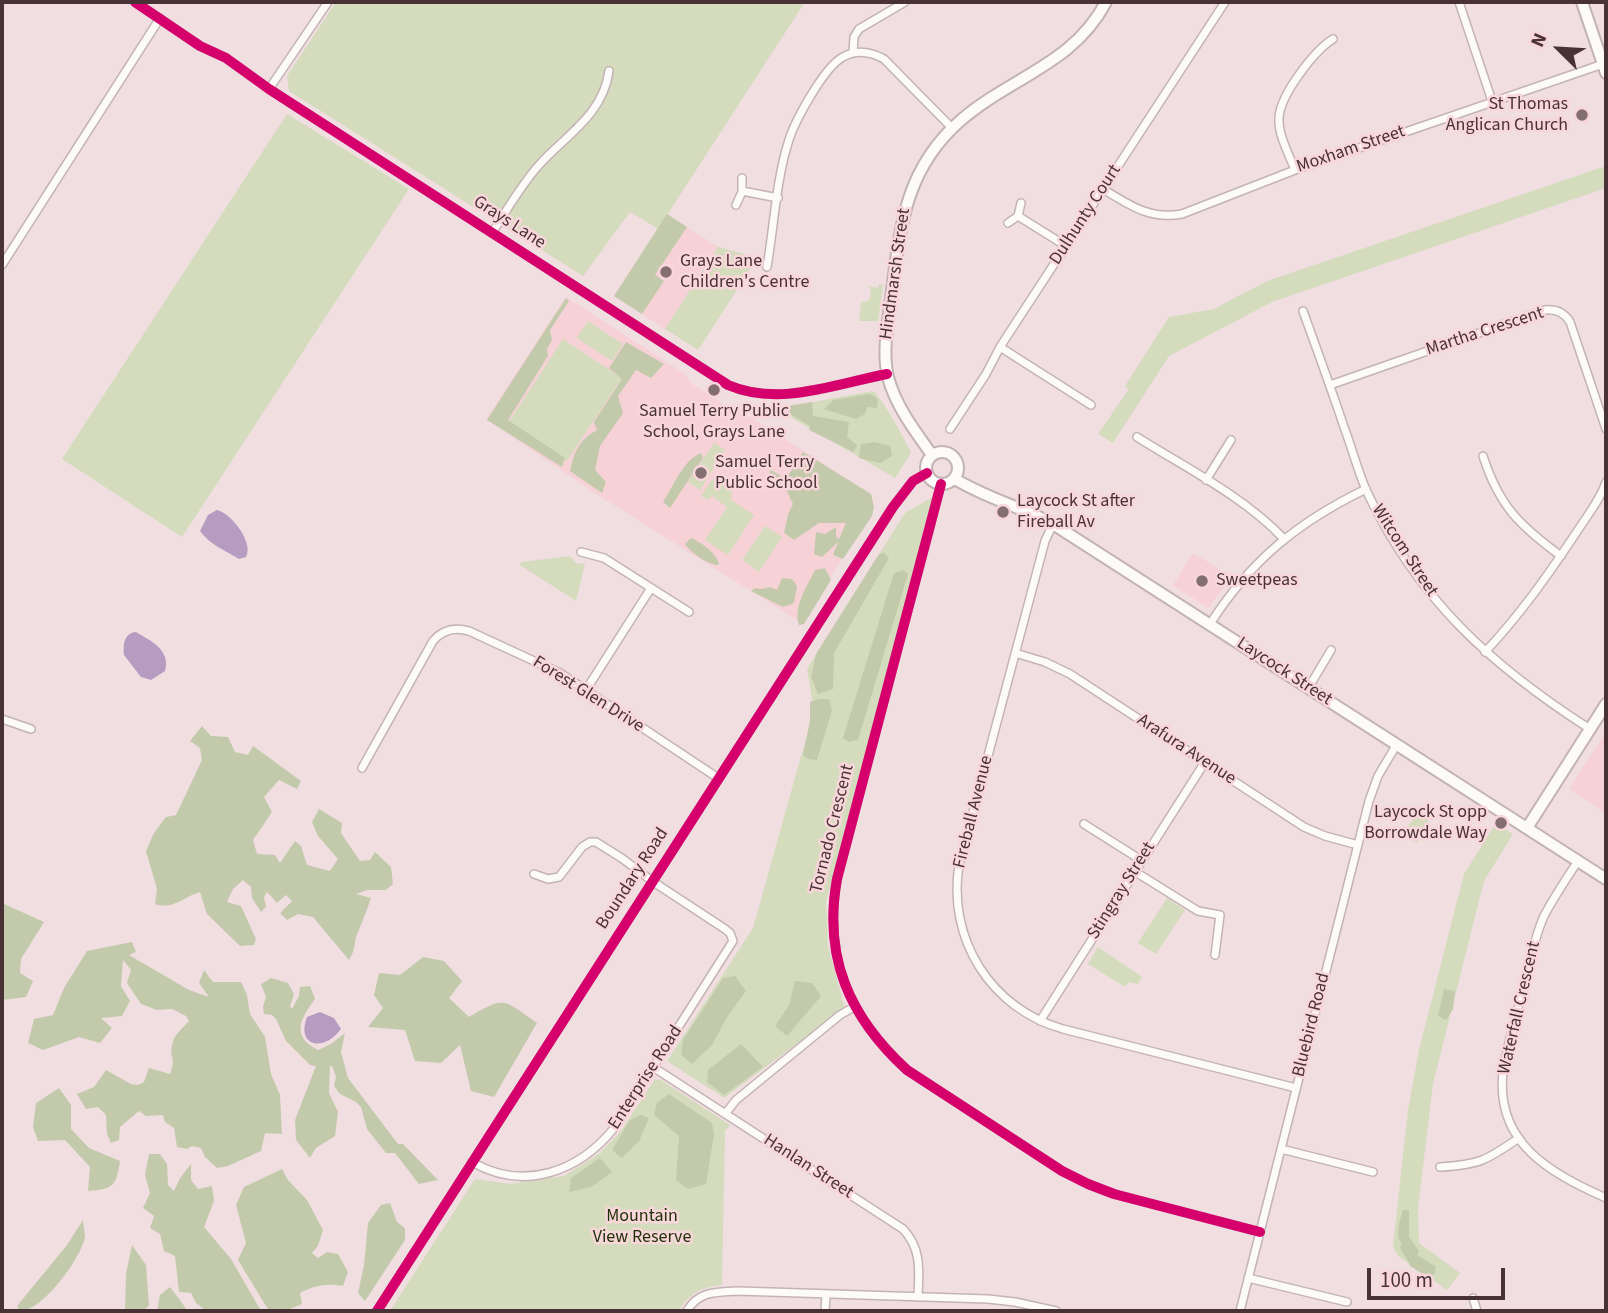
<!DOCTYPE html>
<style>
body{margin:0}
#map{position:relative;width:1608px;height:1313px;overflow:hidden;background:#f0dee0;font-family:"Source Sans 3",sans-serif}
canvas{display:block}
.frame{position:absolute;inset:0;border:4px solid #483235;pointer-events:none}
.north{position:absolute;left:1524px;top:14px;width:70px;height:70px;-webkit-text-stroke:5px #f8d6da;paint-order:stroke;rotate:294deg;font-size:19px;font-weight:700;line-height:28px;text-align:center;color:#483235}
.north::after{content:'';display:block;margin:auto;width:24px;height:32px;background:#483235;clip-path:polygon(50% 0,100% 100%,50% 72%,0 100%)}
.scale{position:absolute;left:1367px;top:1268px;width:138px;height:32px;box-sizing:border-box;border:4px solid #483235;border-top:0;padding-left:9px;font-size:21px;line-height:24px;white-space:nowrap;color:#483235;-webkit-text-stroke:5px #f8d6da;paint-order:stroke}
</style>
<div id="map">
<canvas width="1608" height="1313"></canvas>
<div class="frame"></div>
<div class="north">N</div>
<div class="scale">100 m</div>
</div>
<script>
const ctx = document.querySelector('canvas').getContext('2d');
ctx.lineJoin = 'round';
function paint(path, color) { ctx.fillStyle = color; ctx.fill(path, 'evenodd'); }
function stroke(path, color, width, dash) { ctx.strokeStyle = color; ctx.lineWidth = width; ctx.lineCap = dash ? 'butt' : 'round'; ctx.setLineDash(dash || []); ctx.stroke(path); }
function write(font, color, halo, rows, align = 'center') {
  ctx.font = font + ' "Source Sans 3",sans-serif'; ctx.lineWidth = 5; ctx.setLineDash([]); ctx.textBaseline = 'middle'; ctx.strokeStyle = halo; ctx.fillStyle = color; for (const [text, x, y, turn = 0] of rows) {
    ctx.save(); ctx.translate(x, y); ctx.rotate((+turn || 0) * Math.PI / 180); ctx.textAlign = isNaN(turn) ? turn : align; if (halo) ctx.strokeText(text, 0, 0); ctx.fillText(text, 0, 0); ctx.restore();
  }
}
paint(new Path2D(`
 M667,214L718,247L665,329L614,296Z
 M566,297L685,374L692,384L736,412L752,418L871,494L874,507L802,623L598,495L486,419Z
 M1193,553L1232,577L1208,608L1173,585Z
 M1606,731V813L1569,789Z`), '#f6d1d6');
paint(new Path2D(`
 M336,2H805L658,229L630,212L583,276L289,91L287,76Z
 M287,114L409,189L182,537L62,459Z
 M1606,166V188L1272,302L1169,356L1113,443L1098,434L1129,389L1125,386L1169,317L1214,309L1267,281Z
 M718,247L755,257L748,273L698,350L665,329Z
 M879,284L883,285L878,321H859L861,302H866L870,298L871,289L868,286L878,288Z
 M588,321L623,344L612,361L577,338Z
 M563,339L622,378L567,461L508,423Z
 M873,391C880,395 908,444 911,453L895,478L785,414L786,407Z
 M714,443L725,450L700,490L688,482Z
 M713,478L732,490L731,500L754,515L728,555L705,540L727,507L712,496L708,500L701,496Z
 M933,497L826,902L828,947L845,1008L724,1098L667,1061L753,928L814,710L807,669L905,513Z
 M765,526L782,537L759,572L742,560Z
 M570,556L576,563L585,564L576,601L520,565L521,562Z
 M1417,813L1428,820L1423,841L1419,839L1417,843L1403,834Z
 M1496,823L1513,834L1484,881L1433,1084L1418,1209L1419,1243L1460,1273L1447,1290L1398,1256L1393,1246L1408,1110L1419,1050L1464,874Z
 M1167,898L1185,910L1156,954L1138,943Z
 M1098,947L1142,977L1138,984L1129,982L1125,987L1088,964Z
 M655,1079L661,1080L730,1125L725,1131L722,1285C702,1287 689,1293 679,1311H390L475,1179L510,1184L564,1176L600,1153L620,1132Z`), '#d4dcbd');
paint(new Path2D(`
 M667,214L687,227L655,275L664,281L642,314L614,296Z
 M566,298L569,301L550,330L552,340L547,349L548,356L508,420L565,458L562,467L487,420Z
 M626,342L664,364L651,378L636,370L618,396L623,413L600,446L595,470L606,482L602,493L570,471C574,452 579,440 597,430L594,422L622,379L609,368Z
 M870,394L878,399L877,408L867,407L865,414L856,419L824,409L833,400Z
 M812,402L813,416L849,422L847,437L857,445L854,452L809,430L810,426L787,412L788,406Z
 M875,442L890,446L892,456L880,463L859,458L861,444Z
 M803,452L871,494L874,507L872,516L843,559L833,555L838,542L822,557L814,554L816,532L825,534L836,527V536L839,539L846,523H819L794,540L784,533L788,514L793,504L787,491L766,478L771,470L786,479Z
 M701,453L703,458L670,508L663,502C673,487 683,460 701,453Z
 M691,538C702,543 717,553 719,565C708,565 691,553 685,544Z
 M884,553L889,558L834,653L833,689L818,694L811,677L816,654L879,554Z
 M825,568L831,580L804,624L799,625C793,606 807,587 815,570Z
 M904,570L908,574L858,740L849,742L843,738L894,573Z
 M782,578L792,579L797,586L794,603L783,607L751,591L755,588L762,589L770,587L777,590Z
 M819,699H829L832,710L817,760L808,759L803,755L810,721V702Z
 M202,726L211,736L228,737L235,752L248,755L253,746L301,781L297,789L279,780L264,797L272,812L253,840L257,854L275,855L280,863L295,841L301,846L307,865L330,871L338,859L318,836L312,822L319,809L342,823L341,833L360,861L370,860L375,852L391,867L393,884L386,890H367L356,894L371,898C367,910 363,920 358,932C353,943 357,947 349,960L313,917L298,914L287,920L280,913L292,901L286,895L277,903L267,892L264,897L266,907L261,912L252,898L251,887L243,880L233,889L227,902L241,906L256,939L254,945L240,946L207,914L200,892C183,897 174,910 155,904L157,889L146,851L154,833L166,817L176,815L202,760L200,748L190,741Z
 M2,903L44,922L21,959L20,973L33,981L26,997L2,1000Z
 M132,942L136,952L129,955L189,990L209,997L199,983L204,970L213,982H241L247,995L250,1014L265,1037L271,1074L280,1095L282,1134L265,1133L261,1151L228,1166L217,1168L205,1157L201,1148L192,1146L187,1149L177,1147L174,1128L165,1122L163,1115L146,1116L139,1111L120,1127L119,1140L111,1143L107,1134L106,1115L98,1107L86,1109L77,1094L94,1087L106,1070L131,1084L138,1085L144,1082L149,1068L170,1074C177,1057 169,1058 172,1046C173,1035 182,1029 189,1021L186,1016L172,1009L157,1010L141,1004L127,983L131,970L123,960L121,986L130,1001L122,1016L101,1018L112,1028L100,1043L79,1037L43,1050L28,1043L34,1019L53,1015L64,988L87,951Z
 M423,957L444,961L462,981L449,998L469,1017C506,995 503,1000 537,1023L494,1097L471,1091L460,1045L441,1063L415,1061L405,1030L368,1027L383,1008L374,995L379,973L400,975Z
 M735,976L746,991L727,1017L712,1045L692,1064L681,1055L683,1040L723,978Z
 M271,978L288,983L294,994L290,1006L292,1009L299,996L300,987L310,986L315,999C301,1018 290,1036 318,1050L331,1044L345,1033L341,1052L348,1078L398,1144H403L438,1180L419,1184L395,1153H386L367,1129L361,1107L356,1102L340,1094L334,1086L336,1077L332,1066H330L329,1093L338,1112L335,1136L316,1148L310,1158L296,1140L295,1120L316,1066L310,1065L286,1041L276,1019L272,1015L264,1014L263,1007L266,997L261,984Z
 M795,981L812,983L821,996L787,1036L775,1026L789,1005Z
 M1444,989L1455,991L1453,1009L1446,1020L1438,1016Z
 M741,1044L763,1067L724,1095L707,1082L708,1070Z
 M59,1088L71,1105V1129L89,1148L120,1161C116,1186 114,1189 88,1191L90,1167L65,1140L38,1141L33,1127L36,1103Z
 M669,1094L712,1123L714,1134L706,1184L688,1189L676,1180L679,1136L654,1115L657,1103Z
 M641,1115L649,1118L639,1141L622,1158L612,1150L630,1120Z
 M149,1154H160L167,1164L168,1185L174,1191L180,1178L191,1164V1180L198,1189L212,1186L214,1201L204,1227L231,1259L261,1311H206L196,1303L191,1293L179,1292L175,1256L164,1251L160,1234L150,1228L154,1216L143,1208L150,1193L145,1175Z
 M600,1158L612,1172L591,1187L569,1192L571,1178Z
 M282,1169L288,1180L307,1200L323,1230L318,1246L312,1253L318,1258L327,1252L338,1254L348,1272L343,1286C326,1283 315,1285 300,1293L302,1304L285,1311H269L238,1260L246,1243L236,1205L244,1187Z
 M390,1203L397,1222L405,1228V1240L365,1301L358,1293L364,1265L368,1223L381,1205Z
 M1403,1210H1409V1237L1419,1251L1417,1255L1436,1267L1434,1275L1421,1273L1410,1266C1408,1258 1402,1254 1400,1247L1402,1243L1398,1238L1399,1223Z
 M83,1220C83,1225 85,1232 85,1237C81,1258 43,1311 20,1311L17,1306L67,1245Z
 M132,1245L146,1265L149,1306L142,1311L125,1310L126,1274Z
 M170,1287L188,1311H157L160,1295Z`), '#c3caac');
paint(new Path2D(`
 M217,510C232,514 254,543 246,557L239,559C226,551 209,544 200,531L208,515Z
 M136,632C151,641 171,650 165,671L151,680L141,677L124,655C123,645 124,633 136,632Z
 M320,1012L334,1018L341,1029C323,1053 296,1046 307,1017Z`), '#b59cc0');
const street = new Path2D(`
 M135,2L200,46L226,58L269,89L728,385C779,407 835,384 887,374
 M1459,2L1492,101
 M853,53L854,37L859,29L905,2
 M269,89L328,2
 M1295,170C1289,154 1278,135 1279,118C1280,95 1314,51 1333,39
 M1103,189C1129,205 1150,220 1182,214L1295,170L1603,64
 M742,191L778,198
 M736,205L742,192V178
 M1018,216L1066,246
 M1008,223L1018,216L1021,203
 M492,233C507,210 521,185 539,165C566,135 603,115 609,71
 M2,265L160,18
 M767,267C774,226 776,182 788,143C794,122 824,67 843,57C857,49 871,52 884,59L952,128
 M1303,311C1317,350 1331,388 1344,427C1352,448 1358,472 1367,492C1418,600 1492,666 1590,729
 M1000,347L1091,405
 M1330,385L1545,310C1556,309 1564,312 1570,322L1606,429
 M950,429L986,374L1000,347L1225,2
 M1137,437C1186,468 1243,496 1283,538
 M1483,456C1499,506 1520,526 1561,556
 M1206,480L1231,440
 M941,484L837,879C823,957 849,1017 907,1070L1062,1171L1088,1184L1114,1194L1260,1232
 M1053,524L1045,541L959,865C947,939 991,1009 1063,1029L1296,1088
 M581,552L604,558L689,612
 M1210,624C1251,560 1298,522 1366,489
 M1485,652C1520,615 1548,575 1576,533C1587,516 1600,500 1606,482
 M1015,653L1045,662L1070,674L1304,827L1325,836L1358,845
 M1309,687L1331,650
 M586,690L651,588
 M2,719L31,729
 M362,768L433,641C443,629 455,627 469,631L560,673L718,778
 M1084,824L1141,860
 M1578,861C1566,879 1554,897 1544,916C1532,943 1527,975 1519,1004C1514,1026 1506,1049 1503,1072C1495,1143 1550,1173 1606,1198
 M1134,871L1198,911L1220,915L1215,955
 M1040,1021L1205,762
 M653,1067L903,1229C922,1249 919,1271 918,1297
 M725,1114L736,1100L840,1015L854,1007
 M1281,1149L1373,1172
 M472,1162C524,1192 579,1172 615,1127L733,941L730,933L725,929L652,881L623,859L596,842H590L582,847L559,877L548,879L534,874
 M1440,1167C1479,1165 1487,1160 1519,1138
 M1248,1278L1347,1302
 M1473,1298L1477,1311
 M377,1311L893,507L913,481L927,473
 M687,1311C698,1291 717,1292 738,1291L988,1299L1015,1302L1056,1311
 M825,1311L826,1295
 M1240,1311L1369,801L1378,776L1397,744`);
const secondary = new Path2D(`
 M1582,2L1606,73
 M926 468a16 16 0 1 1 32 0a16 16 0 1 1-32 0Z
 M932,455C915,431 896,407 888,377C882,352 888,324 891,298C900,229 904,170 960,121C1010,77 1073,65 1106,2
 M955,479C986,498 1021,507 1053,524L1606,879
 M1527,828L1606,704`);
stroke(street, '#c4b3b5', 10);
stroke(secondary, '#c4b3b5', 14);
stroke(street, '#fdfafa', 7);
stroke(secondary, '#fdfafa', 10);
stroke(new Path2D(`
 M135,2L200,46L226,58L269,89L728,385C779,407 835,384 887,374
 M941,484L837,879C823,957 849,1017 907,1070L1062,1171L1088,1184L1114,1194L1260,1232
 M377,1311L893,507L913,481L927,473`), '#d6006c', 10);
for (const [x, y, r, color] of [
 [1582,115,7,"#836e71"],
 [666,272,7,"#836e71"],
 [714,390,7,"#836e71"],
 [701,473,7,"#836e71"],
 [1003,512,7,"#836e71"],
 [1202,581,7,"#836e71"],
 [1501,823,7,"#836e71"]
]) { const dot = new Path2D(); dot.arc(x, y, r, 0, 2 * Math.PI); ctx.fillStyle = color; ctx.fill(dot); stroke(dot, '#f8d6da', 2.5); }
write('18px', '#483235', '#f8d6da', [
 ["St Thomas",1568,105,"right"],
 ["Anglican Church",1568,126,"right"],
 ["Grays Lane",680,262],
 ["Children's Centre",680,283],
 ["Samuel Terry Public",714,412,"center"],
 ["School, Grays Lane",714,433,"center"],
 ["Samuel Terry",715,463],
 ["Public School",715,484],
 ["Laycock St after",1017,502],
 ["Fireball Av",1017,523],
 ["Sweetpeas",1216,581],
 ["Laycock St opp",1487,813,"right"],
 ["Borrowdale Way",1487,834,"right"]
], 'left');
write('18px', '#483235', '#f8d6da', [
 ["Moxham Street",1351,150,-19],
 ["Dulhunty Court",1086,215,-57],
 ["Grays Lane",509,223,33],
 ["Hindmarsh Street",896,274,-82],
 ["Martha Crescent",1485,332,-18],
 ["Witcom Street",1404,551,57],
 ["Laycock Street",1284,672,33],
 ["Forest Glen Drive",588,695,32],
 ["Arafura Avenue",1186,750,33],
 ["Fireball Avenue",974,812,-76],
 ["Tornado Crescent",833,829,-76],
 ["Boundary Road",633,879,-57],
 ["Stingray Street",1122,891,-58],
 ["Waterfall Crescent",1520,1008,-77],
 ["Bluebird Road",1312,1025,-76],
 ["Enterprise Road",646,1078,-57],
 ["Hanlan Street",808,1167,33]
]);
write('18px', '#1f3007', '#f8d6da', [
 ["Mountain",642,1217],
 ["View Reserve",642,1238]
]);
</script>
